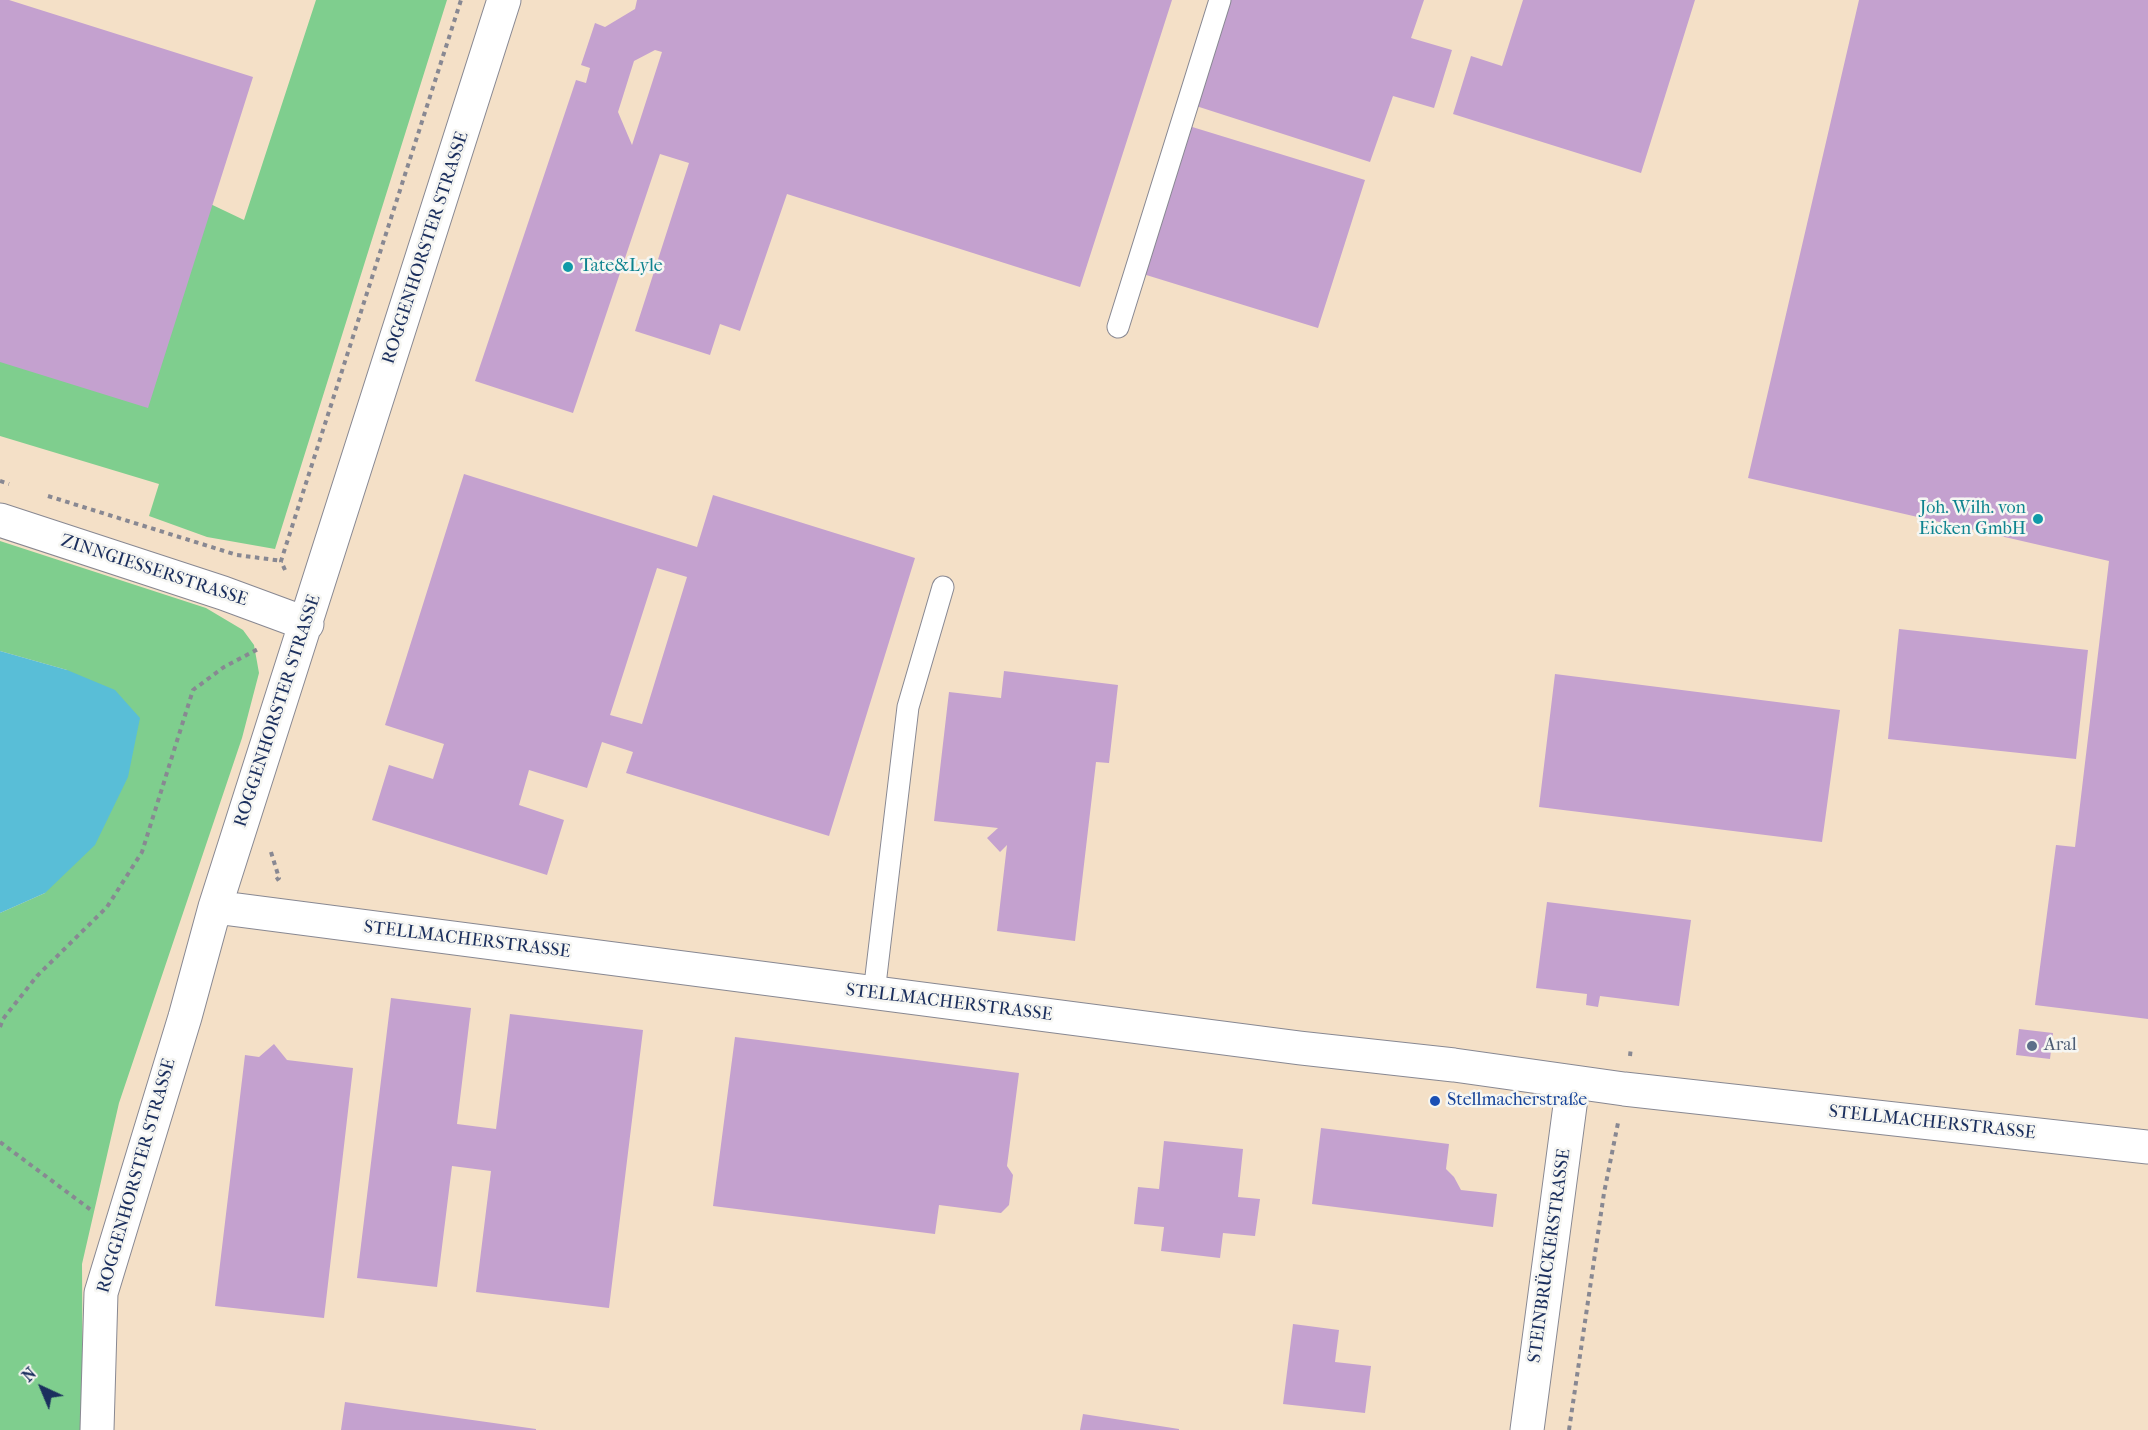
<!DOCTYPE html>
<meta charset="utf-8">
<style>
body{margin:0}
#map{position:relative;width:2148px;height:1430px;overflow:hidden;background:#f4e0c7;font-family:"IM FELL French Canon",serif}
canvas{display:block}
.north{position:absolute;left:12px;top:1358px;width:60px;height:60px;-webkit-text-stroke:4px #f6f6f2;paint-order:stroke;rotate:316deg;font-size:16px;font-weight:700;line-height:24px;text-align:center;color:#1b2f5e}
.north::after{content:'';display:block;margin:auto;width:21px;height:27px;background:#1b2f5e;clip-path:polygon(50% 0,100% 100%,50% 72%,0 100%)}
</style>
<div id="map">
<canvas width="2148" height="1430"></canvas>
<div class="north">N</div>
</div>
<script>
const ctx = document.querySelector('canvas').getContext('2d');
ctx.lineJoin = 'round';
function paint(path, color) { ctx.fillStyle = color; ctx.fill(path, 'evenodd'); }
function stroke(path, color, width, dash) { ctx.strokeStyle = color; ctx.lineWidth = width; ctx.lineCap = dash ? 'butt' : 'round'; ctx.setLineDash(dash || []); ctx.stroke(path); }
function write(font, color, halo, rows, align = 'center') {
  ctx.font = font + ' "IM FELL French Canon",serif'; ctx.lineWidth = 5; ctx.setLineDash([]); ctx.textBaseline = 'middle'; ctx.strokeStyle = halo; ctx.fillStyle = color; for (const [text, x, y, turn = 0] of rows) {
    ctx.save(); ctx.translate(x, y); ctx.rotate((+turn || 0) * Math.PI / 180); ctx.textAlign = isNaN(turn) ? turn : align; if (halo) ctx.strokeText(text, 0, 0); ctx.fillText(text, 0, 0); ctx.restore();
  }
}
paint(new Path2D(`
 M316,0H447L275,549L207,537L149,516L159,484L0,436V135L181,190L244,220Z
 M0,541L206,608L243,630L254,645L259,673L242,738L119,1103L82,1264L83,1430H0V913L45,893L67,670L0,651Z`), '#7fce8e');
paint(new Path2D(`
 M0,651L67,670L115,690L140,718L128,777L95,845L45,893L0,913Z`), '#59bed7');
paint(new Path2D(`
 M0,0H9L253,77L148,408L0,362Z
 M637,0H1172L1080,287L787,194L740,331L720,324L710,355L635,331L689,163L660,154L573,413L475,381L576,80L586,83L590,68L581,65L595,23L605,27L635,9ZM655,50L662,52L632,145L618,112L634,61Z
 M1228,0H1424L1411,38L1452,50L1434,108L1393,96L1370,162L1193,105Z
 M1523,0H1695L1641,173L1453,114L1471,56L1502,66Z
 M1859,0H2148V1019L2035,1005L2056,845L2075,847L2109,561L1748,478Z
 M1189,126L1365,180L1318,328L1143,274Z
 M464,474L697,547L713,495L915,558L829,836L626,773L633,752L602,742L587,788L529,770L519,805L564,820L547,875L372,820L389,765L433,779L444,744L385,725ZM657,568L687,577L642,724L610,715Z
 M1899,629L2088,650L2076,759L1888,739Z
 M1004,671L1118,685L1109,763L1096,762L1075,941L997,931L1007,845L1000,852L987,838L998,828L934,821L949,692L1001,698Z
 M1555,674L1840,710L1822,842L1539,807Z
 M1547,902L1691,920L1679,1006L1600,996L1598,1007L1586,1005L1587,994L1536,988Z
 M391,998L471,1008L457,1124L496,1129L510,1014L643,1030L609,1308L476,1292L491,1171L452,1166L437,1287L357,1278Z
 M2019,1029L2053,1033L2050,1059L2016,1055Z
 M735,1037L1019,1073L1007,1166L1013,1175L1009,1205L1001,1213L939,1205L935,1234L713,1206Z
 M274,1044L287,1060L353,1068L324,1318L215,1306L245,1055L259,1057Z
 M1321,1128L1449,1144L1446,1169L1454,1177L1461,1190L1497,1194L1493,1227L1312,1204Z
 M1164,1141L1243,1149L1238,1197L1260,1199L1255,1236L1223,1233L1220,1258L1161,1251L1164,1227L1134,1224L1138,1187L1159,1189Z
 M1293,1324L1339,1330L1335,1362L1371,1366L1365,1413L1283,1404Z
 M345,1402L536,1429V1430H341Z
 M1083,1414L1179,1429V1430H1080Z`), '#c4a1cf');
const lane = new Path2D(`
 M1118,327L1220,0
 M874,993L908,707L943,587`);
const street = new Path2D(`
 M0,520L223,593L307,624
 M215,907L1300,1048L1454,1065L1624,1089L2148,1147
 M97,1430L101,1293L185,1017L215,907L504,0
 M1527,1430L1573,1083`);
stroke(lane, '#888892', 23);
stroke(street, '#888892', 35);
stroke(new Path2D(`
 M0,481L9,484
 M48,496L237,555L283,561
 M285,570L281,561L461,0
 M271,852L279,878L276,880
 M0,1027L3,1019L37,976L107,907L142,852L193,690L224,667L260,648
 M1630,1056L1631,1047
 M0,1142L91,1210
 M1569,1430L1604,1193L1618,1123`), '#888892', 4, [4.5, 4.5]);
stroke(lane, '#fff', 21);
stroke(street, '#fff', 33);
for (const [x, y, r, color] of [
 [568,267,6,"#0f9aa8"],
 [2038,519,6,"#0f9aa8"],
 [2032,1046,6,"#5c6f8a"],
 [1435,1101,6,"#1a4fb4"]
]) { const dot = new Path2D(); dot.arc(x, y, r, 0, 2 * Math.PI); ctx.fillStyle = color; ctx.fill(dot); stroke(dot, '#f6f6f2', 2); }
write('18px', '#1b2f5e', '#f6f6f2', [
 ["ROGGENHORSTER STRASSE",426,248,-72],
 ["ZINNGIESSERSTRASSE",154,571,18],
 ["ROGGENHORSTER STRASSE",278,711,-72],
 ["STELLMACHERSTRASSE",467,940,7],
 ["STELLMACHERSTRASSE",949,1003,7],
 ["STELLMACHERSTRASSE",1932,1123,6],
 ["ROGGENHORSTER STRASSE",137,1176,-74],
 ["STEINBRÜCKERSTRASSE",1550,1256,-82]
]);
write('18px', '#0d838f', '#f6f6f2', [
 ["Tate&Lyle",580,267],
 ["Joh. Wilh. von",2026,509,"right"],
 ["Eicken GmbH",2026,530,"right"]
], 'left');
write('18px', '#4e5e75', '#f6f6f2', [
 ["Aral",2044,1046]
], 'left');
write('18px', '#164399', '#f6f6f2', [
 ["Stellmacherstraße",1447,1101]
], 'left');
</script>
